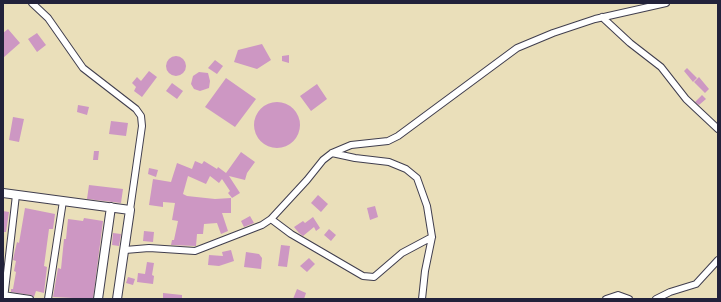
<!DOCTYPE html>
<style>
body{margin:0}
#map{position:relative;width:721px;height:302px;overflow:hidden;background:#eadfba;font-family:"Gentium Book Plus",serif}
canvas{display:block}
.frame{position:absolute;inset:0;border:4px solid #22223b;pointer-events:none}
</style>
<div id="map">
<canvas width="721" height="302"></canvas>
<div class="frame"></div>
</div>
<script>
const ctx = document.querySelector('canvas').getContext('2d');
ctx.lineJoin = 'round';
function paint(path, color) { ctx.fillStyle = color; ctx.fill(path, 'evenodd'); }
function stroke(path, color, width, dash) { ctx.strokeStyle = color; ctx.lineWidth = width; ctx.lineCap = dash ? 'butt' : 'round'; ctx.setLineDash(dash || []); ctx.stroke(path); }
paint(new Path2D(`
 M8,29L20,43L3,58V33Z
 M37,33L46,45L37,52L28,39Z
 M262,44L271,60L257,69L234,62L238,50Z
 M289,55V63L282,61V56Z
 M166 66a10 10 0 1 1 20 0a10 10 0 1 1-20 0Z
 M215,60L223,66L217,74L208,68Z
 M687,68L697,78L693,82L684,71Z
 M149,71L157,77L142,97L134,91L136,87L132,83L137,77L141,81Z
 M199,72L208,73L210,81L209,88L200,91L194,89L191,84L193,76Z
 M699,77L709,89L705,93L694,82Z
 M226,78L256,99L235,127L205,107Z
 M172,83L183,91L177,99L166,91Z
 M317,84L327,99L311,111L300,96Z
 M702,95L706,99L699,105L695,102Z
 M254 125a23 23 0 1 1 46 0a23 23 0 1 1-46 0Z
 M78,105L89,107L87,115L77,112Z
 M13,117L24,119L19,142L9,140Z
 M111,121L128,123L126,136L109,134Z
 M94,151H99L98,160H93Z
 M241,152L255,162L247,173L245,180L229,176L240,193L232,198L228,193L230,191L222,179L219,183L210,176L206,184L188,176L183,194L187,196L215,199L231,198V213H222L228,231L221,234L217,223L204,224L203,234H197L196,246L171,245L172,240H174L178,221L172,220L175,203L163,202V207L149,205L153,179L171,182L177,163L192,169L195,161L202,164L204,161L217,169L218,167L226,173Z
 M149,168L158,170L156,177L148,174Z
 M89,185L123,189L121,203L87,199Z
 M318,195L328,204L321,212L311,203Z
 M375,206L378,217L370,220L367,208Z
 M25,208L55,214L53,229H49L44,266L47,267L44,293L36,291L34,297L31,295L11,292V289H13L16,272L14,271L16,261L13,260L14,255L17,242L19,243Z
 M3,211L9,212L6,232H3Z
 M250,216L254,223L244,227L241,221Z
 M313,217L320,228L316,231L314,227L303,236L299,233L294,227L303,221L305,223Z
 M84,218L103,221L93,299L53,297L58,268L61,269L64,239H66L68,219L83,221Z
 M329,229L336,235L331,241L324,235Z
 M144,231L154,232L153,242L143,241Z
 M113,233L121,234L119,246L112,245Z
 M281,245L290,246L287,267L278,266Z
 M231,250L234,261L219,266L208,265L209,255L223,256L222,252Z
 M246,252L259,254L262,258L261,269L244,267Z
 M309,258L315,264L307,272L300,266Z
 M147,262L154,263L152,275L154,276L153,284L137,282L138,273L145,274Z
 M128,277L135,279L133,285L126,283Z
 M297,289L306,293L304,299H293Z
 M163,293L182,295V299H163Z`), '#cd97c3');
const minor = new Path2D(`
 M32,3L48,18L83,68L136,109L141,116L142,126L130,210
 M602,17L630,43L661,67L686,99L718,129
 M332,153L355,158L389,162L406,169L417,178L427,206L432,237L425,271L422,299
 M271,219L291,234L363,276L374,277L402,253L432,237
 M125,250L149,248L195,251L262,225L271,219L307,180L323,160L332,153L351,145L388,141L398,136L517,48L553,33L595,19L666,3
 M3,295L30,299
 M4,299L16,195
 M48,299L63,201
 M606,299L618,295L629,299
 M656,299L670,292L696,284L718,260`);
const tertiary = new Path2D(`
 M3,193L130,210L117,299
 M98,299L111,207`);
stroke(minor, '#403e4e', 8);
stroke(tertiary, '#403e4e', 10);
stroke(minor, '#fff', 6);
stroke(tertiary, '#fff', 8);
</script>
